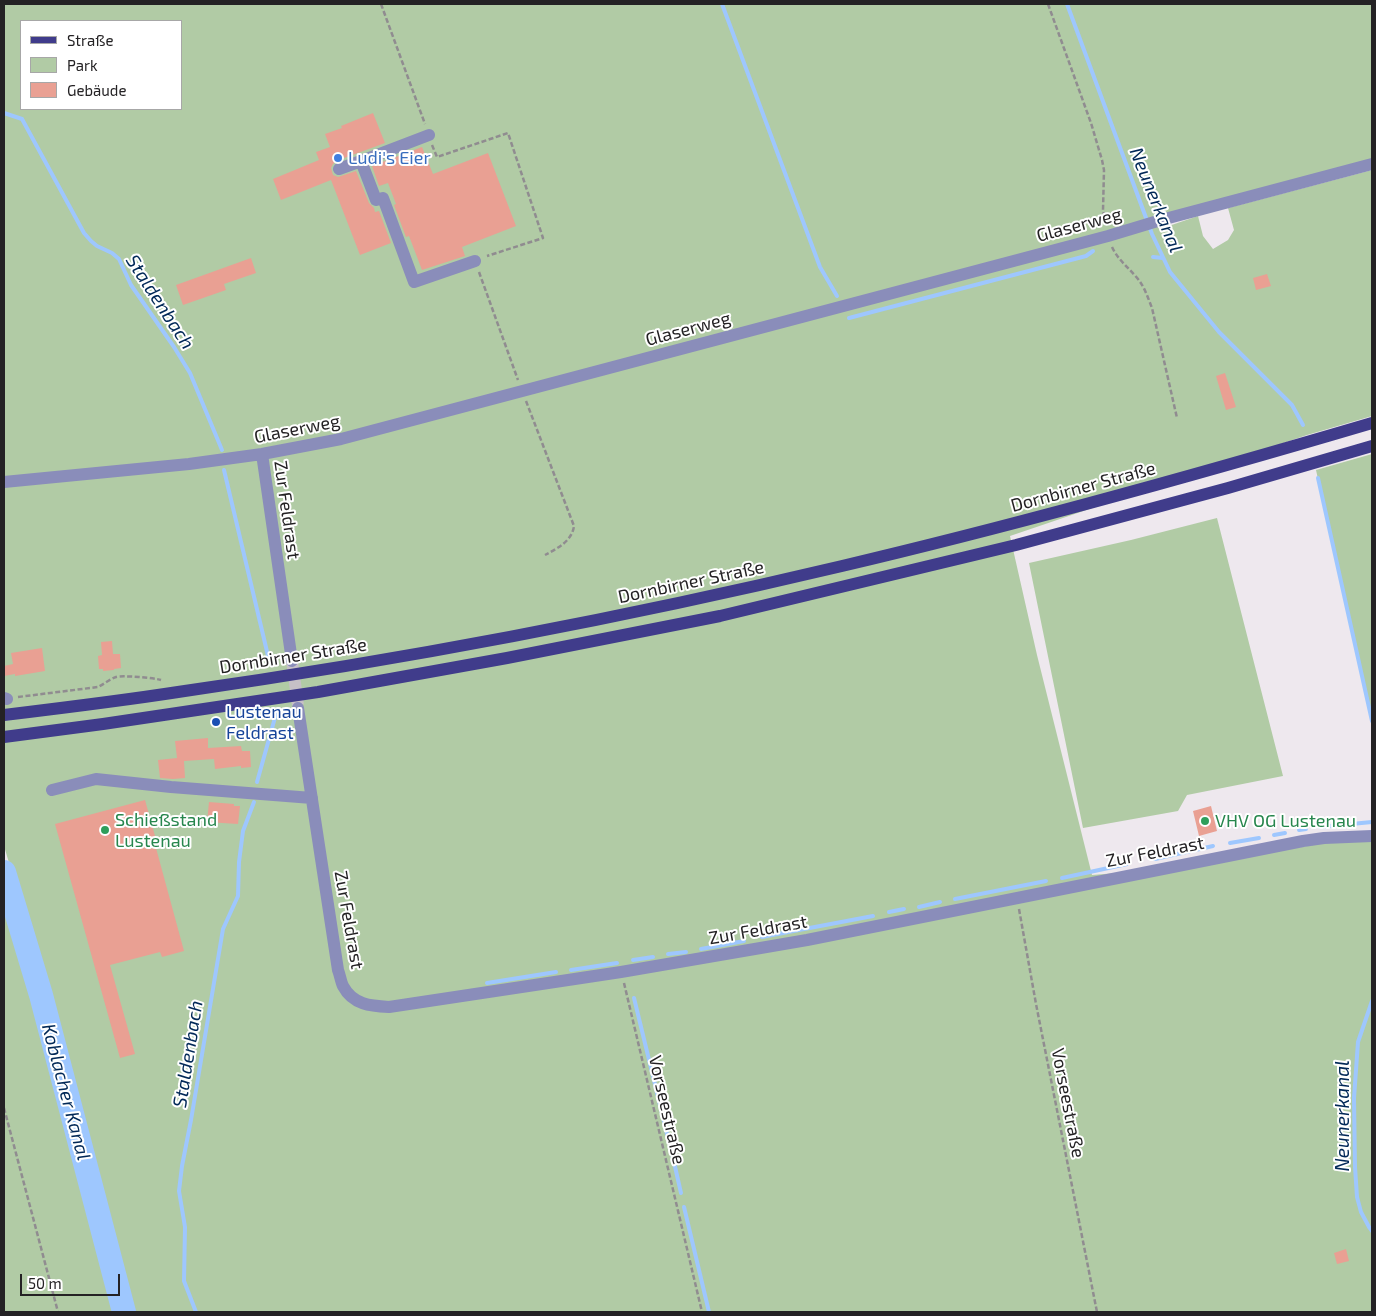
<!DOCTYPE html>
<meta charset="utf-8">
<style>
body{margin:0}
#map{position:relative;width:1376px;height:1316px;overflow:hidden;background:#eee8ee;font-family:"Exo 2",sans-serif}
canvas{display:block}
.frame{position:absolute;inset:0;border:5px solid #242224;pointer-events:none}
.legend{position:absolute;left:20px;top:20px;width:162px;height:90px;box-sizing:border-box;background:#fff;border:1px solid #a7a7a7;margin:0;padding:6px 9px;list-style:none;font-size:15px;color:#242224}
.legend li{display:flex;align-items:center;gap:10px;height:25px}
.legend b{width:25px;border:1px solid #a7a7a7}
.scale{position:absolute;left:20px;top:1274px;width:100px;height:22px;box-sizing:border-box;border:2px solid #242224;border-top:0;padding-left:6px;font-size:15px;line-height:18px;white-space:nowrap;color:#242224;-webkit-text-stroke:4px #fff;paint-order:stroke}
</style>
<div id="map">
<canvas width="1376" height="1316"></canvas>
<div class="frame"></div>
<ul class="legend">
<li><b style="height:6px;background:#403c8b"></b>Straße</li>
<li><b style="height:14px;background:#b1cba5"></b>Park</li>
<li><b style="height:14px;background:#e9a093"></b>Gebäude</li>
</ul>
<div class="scale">50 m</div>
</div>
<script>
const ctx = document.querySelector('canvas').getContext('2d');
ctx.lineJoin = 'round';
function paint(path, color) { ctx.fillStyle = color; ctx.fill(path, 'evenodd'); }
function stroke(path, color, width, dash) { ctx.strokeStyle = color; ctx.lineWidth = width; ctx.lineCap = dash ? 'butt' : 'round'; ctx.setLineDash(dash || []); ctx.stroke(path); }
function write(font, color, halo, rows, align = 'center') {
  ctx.font = font + ' "Exo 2",sans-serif'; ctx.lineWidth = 4; ctx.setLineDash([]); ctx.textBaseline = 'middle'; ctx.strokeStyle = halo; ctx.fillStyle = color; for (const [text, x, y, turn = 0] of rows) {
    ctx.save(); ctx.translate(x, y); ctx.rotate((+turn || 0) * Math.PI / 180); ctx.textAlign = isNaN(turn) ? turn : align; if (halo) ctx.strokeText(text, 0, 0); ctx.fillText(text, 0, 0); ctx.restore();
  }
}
paint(new Path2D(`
 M4,4H1372V159L1157,217L1160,229L1198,216L1203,236L1213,249L1228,240L1234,230L1228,208L1372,170V416L1307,435L1010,536L1037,655L1092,875L1190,867L1329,842L1372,840V1312H133L98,1175L55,1017L4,846ZM21,21H181V109H21Z
 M1372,454V719L1316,470Z
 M1217,518L1283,776L1187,795L1178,811L1083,828L1029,563L1131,540Z
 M4,905L80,1172L117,1312H4Z`), '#b1cba5');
stroke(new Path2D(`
 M722,4L820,267L837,296
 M1067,4L1152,234L1170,272L1219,332L1292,405L1303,425
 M4,113L22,119L84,233L91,241L97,246L112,253L119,259L131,285L174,347L190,373L222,450
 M1153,257L1163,258
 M849,318L1086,256L1093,251
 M224,470L269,660
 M1318,478L1372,721
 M257,782L276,714
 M1320,827L1372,822
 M1299,830L1306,829
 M1274,835L1285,833
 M1230,843L1259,838
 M1155,859L1213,846
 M1062,878L1127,864
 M955,899L1046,881
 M919,907L940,902
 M889,912L904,909
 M762,937L873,916
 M701,949L744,941
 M668,954L686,952
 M633,960L653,957
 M571,970L617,963
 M487,983L556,972
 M634,998L668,1138
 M1372,1001L1358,1042L1354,1098L1355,1167L1357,1197L1361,1212L1369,1227L1372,1231
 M671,1149L681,1193
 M684,1207L709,1312
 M196,1312L184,1281L185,1227L179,1191L182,1166L191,1120L223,929L238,896L239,862L243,831L254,802`), '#9ec7fe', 4);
stroke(new Path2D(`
 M4,872L41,995L124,1312`), '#9ec7fe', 24);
paint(new Path2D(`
 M373,113L385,143L336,161L333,164L331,168L333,175L338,177L356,171L369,203L374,208L375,212L379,211L391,243L360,255L331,180L281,200L273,179L319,160L316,152L330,147L325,134L342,128L341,126Z
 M422,147L433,174L488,153L516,226L462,247L465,256L422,270L409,236L406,237L394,205L396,204L388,183L379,186L372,166Z
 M251,258L256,273L224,284L226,290L183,305L176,285Z
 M1267,274L1271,286L1256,290L1253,278Z
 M1225,373L1236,407L1226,410L1216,376Z
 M112,641L113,654H120L121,668L114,669V670L103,671V669H99L98,656L102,655L101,642Z
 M42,648L45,671L15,676V674L4,676V666L13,664L11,653Z
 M208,738V748L241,746L242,751H250L251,767L241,768V766L215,769L214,759L184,761L185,778L173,779L160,778L158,760L177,758L175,741Z
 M145,800L155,836L153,837L184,951L162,957L160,952L110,965L135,1054L120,1058L55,824Z
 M209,802L234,804V806H240L238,824L207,822Z
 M1211,806L1217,831L1199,836L1193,811Z
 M1346,1249L1349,1261L1337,1264L1334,1253Z`), '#e9a093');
stroke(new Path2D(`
 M292,661L298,705`), '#c6c0c6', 12, [12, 6]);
stroke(new Path2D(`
 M381,4L425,124
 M1048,4L1091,123L1102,160L1104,170L1103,210L1106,225
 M432,145L437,157L508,133L543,238L487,256
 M1112,247C1118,260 1129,268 1138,279C1145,288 1148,298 1152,308L1177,418
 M479,272L518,380
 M526,401L574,526C572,541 558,548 545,555
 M18,697L98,687C104,684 110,679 116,677C122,675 155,678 161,680
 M1019,909L1036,1004L1097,1312
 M624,983L702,1312
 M4,1108L58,1312`), '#908c90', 2.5, [5, 2.5]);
stroke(new Path2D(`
 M429,135L361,161L376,200L383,198L414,282L475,261
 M339,169L361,161
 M262,454L292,661
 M4,482L189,464L262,454L341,439L1108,236L1161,220L1372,164
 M4,698L7,699
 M298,708L338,970C340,975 341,982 343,986C353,1005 371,1006 389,1007L621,972L807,940L1303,841L1324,838L1372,836
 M52,790L96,779L171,787L312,798`), '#8a8dba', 12);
stroke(new Path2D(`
 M4,715C62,708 120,701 178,692C401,660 623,618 842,566C1020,524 1196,475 1372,423
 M4,737L103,724L318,692L507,658L720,616L1016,545L1228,488L1372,446`), '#403c8b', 12);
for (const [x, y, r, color] of [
 [338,158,5,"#3f7fe0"],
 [216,722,5,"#1a4fb4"],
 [1205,821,5,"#2e9e5b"],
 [105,830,5,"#2e9e5b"]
]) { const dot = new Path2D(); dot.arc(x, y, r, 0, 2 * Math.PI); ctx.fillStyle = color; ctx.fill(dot); stroke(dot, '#fff', 2); }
write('18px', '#366cbe', '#fff', [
 ["Ludi's Eier",348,158]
], 'left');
write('18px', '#242224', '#fff', [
 ["Glaserweg",1079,225,-15],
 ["Glaserweg",688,329,-15],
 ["Glaserweg",297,429,-11],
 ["Dornbirner Straße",1083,487,-15],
 ["Zur Feldrast",287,510,82],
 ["Dornbirner Straße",691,582,-12],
 ["Dornbirner Straße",293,656,-9],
 ["Zur Feldrast",1155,852,-11],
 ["Zur Feldrast",349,920,80],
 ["Zur Feldrast",758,930,-10],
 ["Vorseestraße",1068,1103,79],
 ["Vorseestraße",667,1110,77]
]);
write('18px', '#164399', '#fff', [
 ["Lustenau",226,712],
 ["Feldrast",226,733]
], 'left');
write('18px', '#27864d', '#fff', [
 ["Schießstand",115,820],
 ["Lustenau",115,841],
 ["VHV OG Lustenau",1215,821]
], 'left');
write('italic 19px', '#012857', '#fff', [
 ["Neunerkanal",1156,200,68],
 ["Staldenbach",160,302,57],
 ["Staldenbach",188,1054,-81],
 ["Koblacher Kanal",66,1092,75],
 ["Neunerkanal",1343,1116,-90]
]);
</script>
